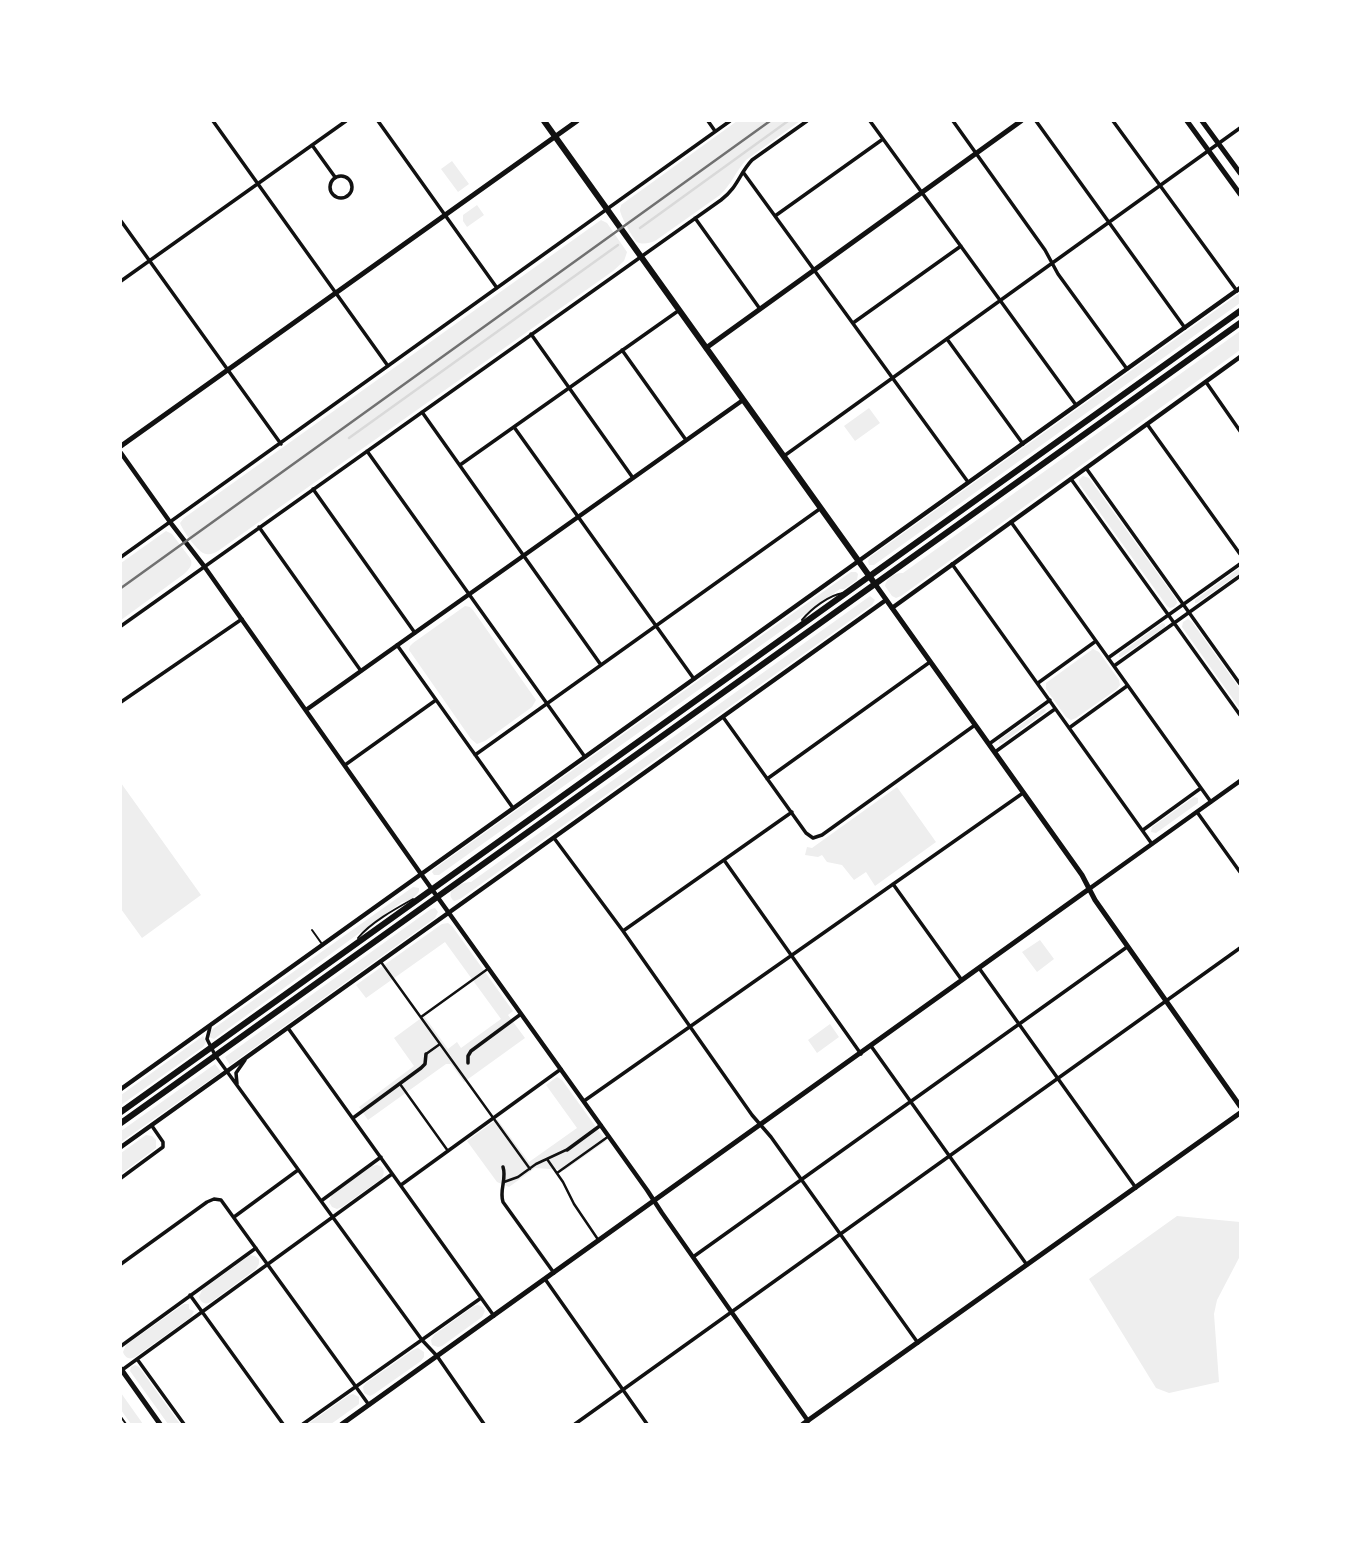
<!DOCTYPE html>
<style>
body{margin:0}
#map{position:relative;width:1361px;height:1545px;overflow:hidden;background:#fff;font-family:Manrope,sans-serif}
canvas{display:block}
.frame{position:absolute;inset:0;border:122px solid #fff;pointer-events:none}
</style>
<div id="map">
<canvas width="1361" height="1545"></canvas>
<div class="frame"></div>
</div>
<script>
const ctx = document.querySelector('canvas').getContext('2d');
ctx.lineJoin = 'round';
function paint(path, color) { ctx.fillStyle = color; ctx.fill(path, 'evenodd'); }
function stroke(path, color, width, dash) { ctx.strokeStyle = color; ctx.lineWidth = width; ctx.lineCap = dash ? 'butt' : 'round'; ctx.setLineDash(dash || []); ctx.stroke(path); }
paint(new Path2D(`
 M737,121H800L746,160C736,171 731,185 720,195L655,241C649,243 643,245 637,242C633,239 620,215 620,210C620,208 621,206 621,205Z
 M452,161L469,184L458,192L441,169Z
 M477,205L484,215L467,227L463,221V215Z
 M601,220L607,223L627,252L624,261L613,271L218,551C214,553 211,555 206,554C198,553 183,531 180,523L184,518Z
 M1240,293V303L874,565H869L868,561L870,557Z
 M1240,331V350L901,596L896,598L892,596L885,586C886,578 896,572 903,573Z
 M869,408L880,423L855,441L844,426Z
 M1083,476L1089,478L1176,599L1177,603L1174,607L1170,608L1167,606L1080,485L1079,480Z
 M166,531L172,534L190,558C194,565 189,569 184,574L121,620V563Z
 M1238,569H1240V573L1197,603H1195V600Z
 M851,572H856L858,574L857,580L844,589H840L439,875H434L432,872L434,869Z
 M870,596L875,600L872,605L460,899L454,901C443,892 461,882 471,882Z
 M465,606L470,607L473,610L536,700L532,707L485,741L477,744L471,739L409,650L410,646L413,643Z
 M1188,619L1192,622L1240,689V709L1182,627L1183,622Z
 M1162,623L1165,624V627L1121,657H1119V654Z
 M1093,649L1099,652L1119,680L1120,685L1117,689L1076,718L1071,720L1066,717L1046,689V683Z
 M1043,709L1046,710L1045,712L1002,743H999V740Z
 M121,783L201,895L142,938L121,909Z
 M897,787L936,842L875,886L866,872L854,880L842,865L827,862L822,855L818,857L805,855L807,847L812,848Z
 M1194,797L1198,798V803L1156,833L1151,832L1152,827Z
 M413,887L419,888V891C417,896 408,902 402,902L214,1039L209,1037L210,1031Z
 M435,908L438,912L435,918L230,1065L225,1057L431,909Z
 M448,923L452,926L513,1011L508,1015L525,1038L464,1082L451,1064H446L368,1120L359,1107L414,1066L394,1038L424,1016L448,1049L457,1042L461,1048L501,1019L445,942L366,998L356,985L442,924Z
 M1040,940L1054,959L1037,972L1022,952Z
 M830,1024L839,1037L817,1053L808,1040Z
 M203,1036L206,1042L203,1047L121,1105V1095Z
 M215,1064L221,1072L121,1142V1131Z
 M557,1077L562,1080L606,1141L565,1170L535,1168L509,1187L497,1182L467,1141L497,1119L529,1162L577,1128L546,1085Z
 M146,1135L152,1136L156,1140V1148L121,1174V1153Z
 M377,1165C384,1166 386,1173 381,1179L342,1207L337,1209L332,1207L329,1202L332,1195L372,1166Z
 M1177,1216L1240,1222V1256L1217,1300L1214,1314L1219,1382L1169,1393L1156,1388L1089,1279Z
 M250,1255L255,1256L259,1259V1264L256,1269L211,1302C205,1305 201,1303 199,1297L202,1290Z
 M184,1304H189V1309L194,1311L191,1317L135,1357C130,1360 125,1358 123,1352L126,1345Z
 M478,1305L483,1307L485,1311L482,1317L442,1346L438,1347L432,1345L431,1340L434,1335L474,1306Z
 M418,1348L424,1352V1357L421,1361L374,1394L370,1396L364,1393L363,1387L366,1383L413,1350Z
 M135,1365L139,1367L180,1424H168L130,1371L131,1367Z
 M121,1393L143,1424H131L121,1410Z
 M353,1394L359,1397V1404L331,1424H308L349,1395Z`), '#eee');
stroke(new Path2D(`
 M640,228L788,121
 M349,438L618,245`), '#d9d9d9', 2.5);
stroke(new Path2D(`
 M802,620C811,609 829,595 843,593
 M312,930L322,944
 M358,938C370,923 395,909 413,899
 M121,1417L126,1424`), '#111', 2);
stroke(new Path2D(`
 M381,962L530,1169
 M421,1017L489,968
 M426,1054L440,1044
 M400,1084L448,1151
 M547,1159L563,1182L574,1204L599,1241
 M557,1173L609,1136
 M504,1182L518,1177L536,1164L566,1150`), '#111', 2.5);
stroke(new Path2D(`
 M213,121L388,366
 M378,121L497,288
 M708,121L715,131
 M870,121L1076,405
 M953,121L1045,250L1058,274L1127,369
 M1036,121L1185,328
 M1113,121L1237,291
 M312,145L335,177
 M743,172L968,482
 M330 187a11 11 0 1 1 22 0a11 11 0 1 1-22 0Z
 M775,216L883,139
 M695,218L760,309
 M121,221L281,444
 M121,281L346,121
 M853,323L961,246
 M531,334L633,478
 M947,339L1023,444
 M622,350L686,440
 M1206,382L1240,431
 M422,412L601,665
 M1147,424L1240,554
 M514,427L694,679
 M367,451L585,757
 M784,456L1240,128
 M460,465L678,311
 M1086,468L1240,684
 M1071,479L1240,715
 M313,489L415,633
 M1011,522L1211,802
 M259,527L361,671
 M121,557L730,121
 M952,564L1152,844
 M121,626L721,200C738,187 739,174 752,160L807,121
 M397,645L513,808
 M1108,658L1240,564
 M1114,666L1240,576
 M1038,683L1096,641
 M121,702L242,619
 M723,717L806,833L813,838L822,835L975,725
 M1069,728L1127,686
 M989,744L1050,700
 M995,752L1055,709
 M475,755L821,508
 M345,765L436,700
 M767,779L930,662
 M1197,812L1240,872
 M1143,830L1201,788
 M554,838L623,931L752,1115L771,1137L918,1343
 M724,860L861,1054
 M893,884L961,979
 M623,931L792,812
 M979,968L1136,1188
 M210,1027L207,1039L215,1055L422,1340L437,1356L484,1424
 M288,1028L494,1316
 M871,1046L1027,1265
 M468,1063V1056L471,1051L521,1014
 M237,1084L236,1073L245,1060
 M584,1101L1023,793
 M353,1118L421,1068L425,1064L426,1054
 M567,1150L601,1125
 M503,1167C507,1179 499,1190 503,1202L554,1273
 M121,1178L163,1147V1142L152,1126
 M401,1185L561,1069
 M321,1201L381,1157
 M234,1217L298,1170
 M693,1257L1127,947
 M121,1264L207,1202L214,1199L221,1200L369,1405
 M545,1279L647,1424
 M190,1295L283,1424
 M121,1346L256,1248
 M137,1359L184,1424
 M122,1370L392,1174
 M303,1424L481,1298
 M575,1424L1240,948`), '#111', 3.5);
stroke(new Path2D(`
 M121,453L170,522L204,566L421,874L647,1190L662,1213L808,1421
 M892,608L1240,357
 M306,710L743,400
 M1089,889L1240,781
 M121,1089L1240,288
 M121,1147L886,600`), '#111', 4.5);
stroke(new Path2D(`
 M1187,121L1240,194
 M1202,121L1240,173
 M706,348L1021,121
 M121,446L577,121
 M875,584L1082,875L1095,900L1240,1106
 M121,1369L160,1424
 M342,1424L1089,889
 M803,1424L1240,1113`), '#111', 5);
stroke(new Path2D(`
 M544,121L875,584`), '#111', 6);
stroke(new Path2D(`
 M121,1112L1240,311
 M121,1123L1240,323`), '#111', 6);
stroke(new Path2D(`
 M121,588L770,121`), '#707070', 2.5);
</script>
